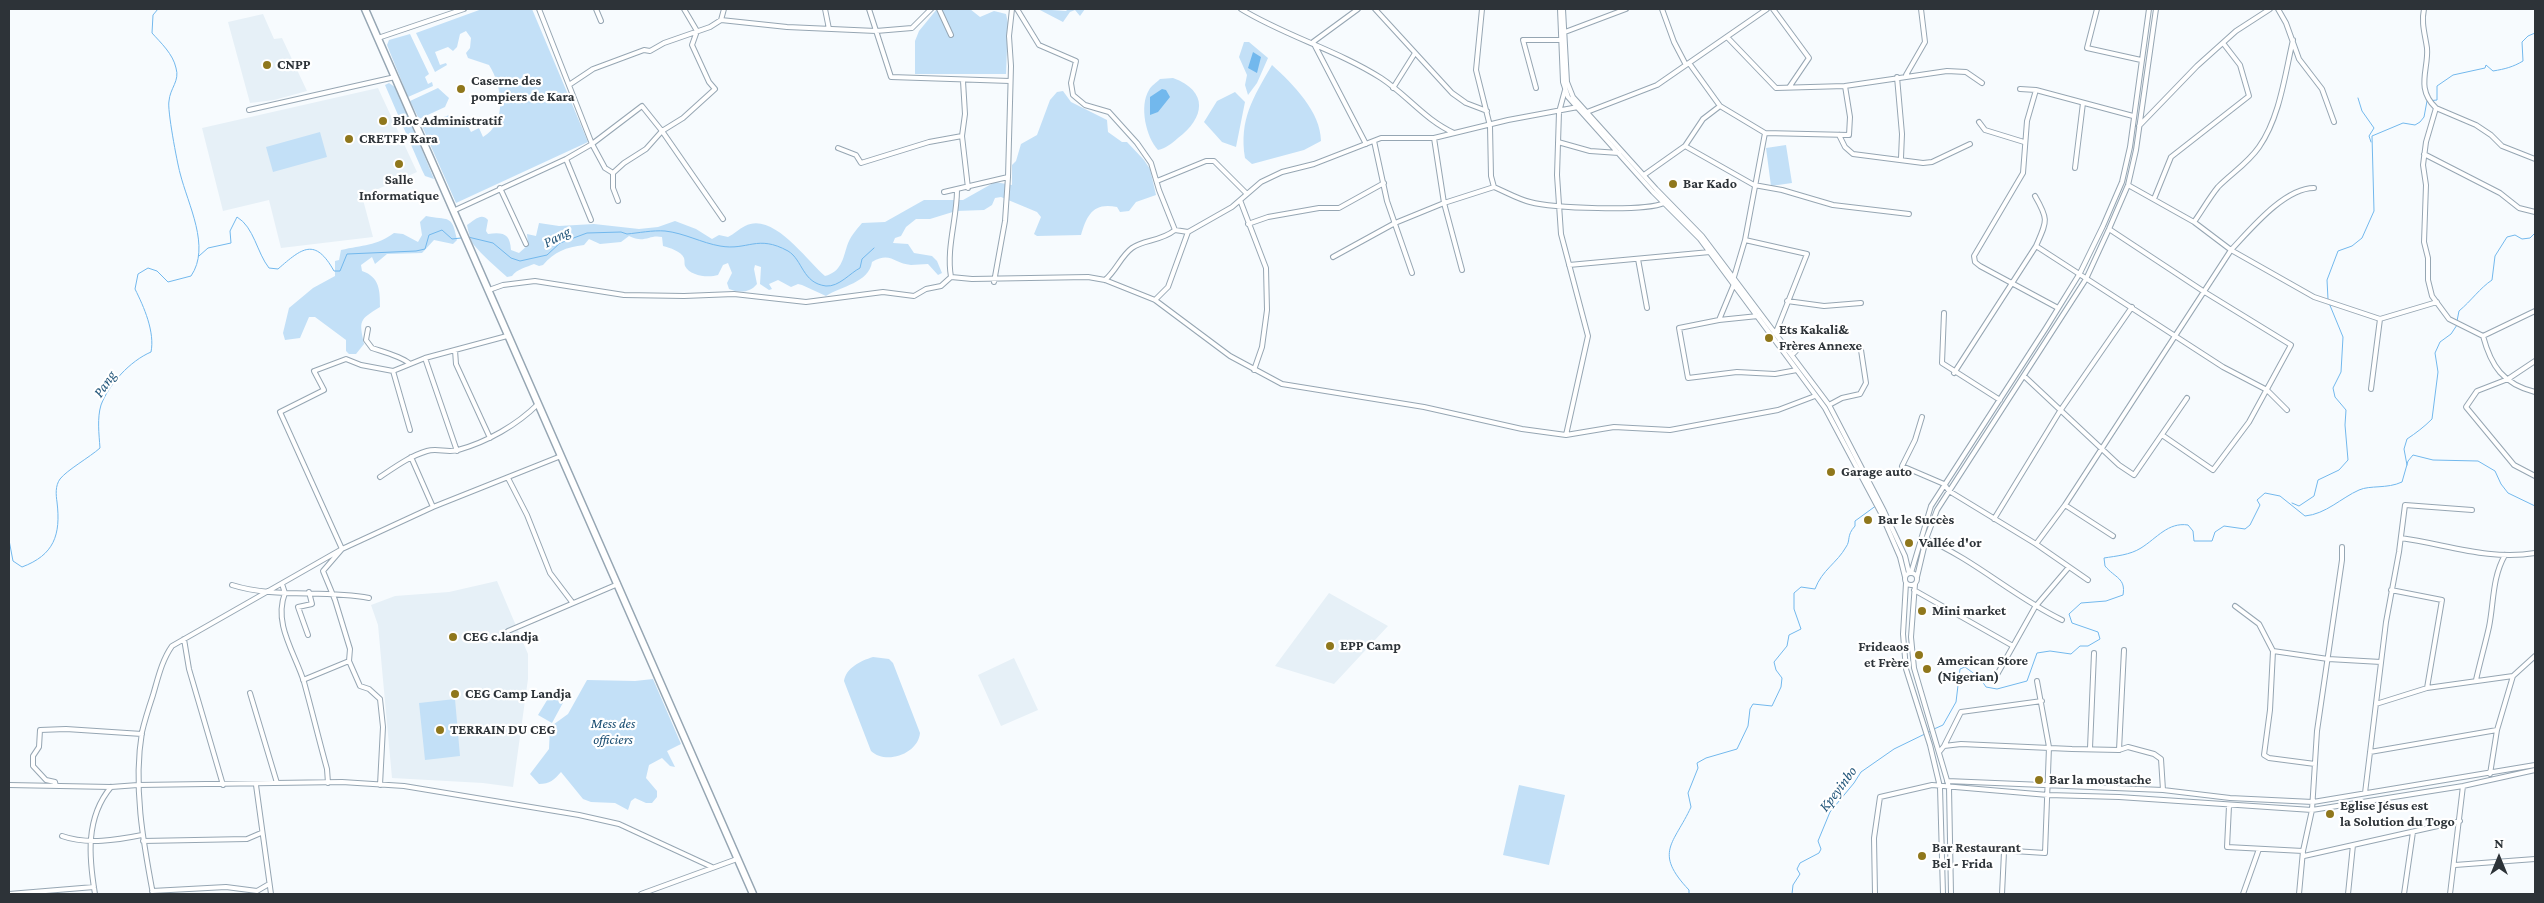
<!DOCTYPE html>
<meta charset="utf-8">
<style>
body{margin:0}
#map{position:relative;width:2544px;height:903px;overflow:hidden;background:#f7fbfe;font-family:"Crimson Pro",serif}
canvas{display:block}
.frame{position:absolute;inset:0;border:10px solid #2d3338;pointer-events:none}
.north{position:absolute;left:2474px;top:833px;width:50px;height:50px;-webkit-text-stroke:4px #fff;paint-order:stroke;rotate:0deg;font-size:14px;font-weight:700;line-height:20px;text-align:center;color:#2d3338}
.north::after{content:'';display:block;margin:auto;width:18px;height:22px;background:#2d3338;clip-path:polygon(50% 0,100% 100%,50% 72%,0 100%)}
</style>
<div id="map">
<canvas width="2544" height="903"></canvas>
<div class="frame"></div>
<div class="north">N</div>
</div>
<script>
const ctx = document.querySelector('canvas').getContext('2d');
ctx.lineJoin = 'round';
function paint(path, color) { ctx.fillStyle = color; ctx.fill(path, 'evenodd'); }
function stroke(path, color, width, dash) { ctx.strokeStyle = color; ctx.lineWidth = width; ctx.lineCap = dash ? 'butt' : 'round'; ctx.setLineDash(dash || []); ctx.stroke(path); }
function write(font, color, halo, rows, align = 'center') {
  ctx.font = font + ' "Crimson Pro",serif'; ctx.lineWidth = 4.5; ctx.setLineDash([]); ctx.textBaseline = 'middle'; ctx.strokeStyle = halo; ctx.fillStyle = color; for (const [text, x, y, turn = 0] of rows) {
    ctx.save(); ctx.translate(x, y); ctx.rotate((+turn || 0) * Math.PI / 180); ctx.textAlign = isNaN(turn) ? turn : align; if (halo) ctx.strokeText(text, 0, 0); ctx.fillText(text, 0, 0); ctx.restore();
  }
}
paint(new Path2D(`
 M263,14L274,39L282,38L307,91L274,100L250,103L228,22Z
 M378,88L417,172L362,196L373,237L281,248L269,200L223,211L202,128Z
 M497,581L528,654V679L513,787L483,783L392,778L378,625L371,605L395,596L449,592Z
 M1329,593L1388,626L1334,684L1275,666Z
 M1014,658L1038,710L1001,726L978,675Z`), '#e6f0f7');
paint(new Path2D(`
 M482,9H532L588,142L456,203L422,126L449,115L466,122L471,132L479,128L483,137C508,123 502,85 489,65L468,58L466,53L470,48L471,38L466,31L460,34L457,47L453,51L448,47L435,52L440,65L446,63L447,65L435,72L416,33Z
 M937,9H970L980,17L994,11L1006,14L1008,23L1006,74H915V41L919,31Z
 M1038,9L1066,11L1068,9H1085L1080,16L1075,10L1070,12L1063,22Z
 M410,34L429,74L425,77L428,84L432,82L433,86L408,97L387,45L389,40Z
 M1244,42H1249L1268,58L1257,83L1248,95L1245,85L1247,75L1239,57Z
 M1272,65C1293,84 1321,112 1321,141L1304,150L1252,164L1245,158C1239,119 1253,98 1272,65Z
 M1173,78C1209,91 1205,118 1178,138C1171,144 1166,148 1158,150C1146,137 1139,106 1149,90C1151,86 1157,82 1160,79Z
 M389,83L395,87L400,97L434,179L425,176L422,170L385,85Z
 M438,88L449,98L445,107L419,119L410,101Z
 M1063,91L1071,102L1107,120L1108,132L1122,142H1127L1144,160L1150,169L1156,195L1136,202L1129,211L1120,212L1117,207C1093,202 1087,215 1081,235L1037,236L1034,234L1041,217L1037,212L1001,197L995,198L992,205L984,210L956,211L930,219H916L906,227L901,236L895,238L893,243L908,244L914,253L932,256L937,261L942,273L938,275L928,264C922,264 916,265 911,265C894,264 891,251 872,262C869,283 841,286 826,296L802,285L798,284L791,287L778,280L769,284L772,289L769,290L760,284L761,267L755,265L754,269L757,284C750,293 739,293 729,289L727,283L732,273L728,263L723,265L718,275C708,278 690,276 685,266C684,264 685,261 684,258C681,251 670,248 663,246L662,237C649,234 645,244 629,236L621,242L600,244L589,239L584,245C566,247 554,252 543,265L539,266L534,264C527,267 517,269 512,276L507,277C495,266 483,256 473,244C470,239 468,230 467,225C474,221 481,212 488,220L486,231L488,234C504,232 510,234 511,250L519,253L528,245L527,234L536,236L539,223L559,226L594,224L639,229L658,227L675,221L696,229L712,239L719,235L728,237C734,234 739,229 745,226C773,211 807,261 825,276C841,272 843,259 847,246C850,237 856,230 862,223L885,222L924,200H963L995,182L1012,185V165L1016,161L1021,144L1037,135L1050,100L1057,92Z
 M1235,92L1245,102L1236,147L1222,142L1204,122L1217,101Z
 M320,132L327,157L273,172L266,147Z
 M1786,145L1792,183L1771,186L1766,148Z
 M426,216C448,221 452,213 457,240L453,244L434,240L422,253L387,254L375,264L372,257L361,265L362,271C380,277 380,291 380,307C359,320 359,320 364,344L356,354H349L346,351V340L315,317H309L300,338L285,340L283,333L289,308L313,288L335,276V261L339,260L341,250C363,245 376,246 394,233L403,234L418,242L422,235L420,222Z
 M873,657L889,659L893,663L920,733C918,754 886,765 871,751L844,681C846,668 860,661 873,657Z
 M653,679L681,744L667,751L675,767L670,766L662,758L649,765L646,778L657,791V797L652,803H646L635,798L631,801L628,810L615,803L591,802L583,799L561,772C554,780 550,784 539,784L530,774L549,749L550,727L568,714L587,680L635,681Z
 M552,692L565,699L552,723L538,715Z
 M455,699L460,756L425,760L419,703Z
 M1519,785L1565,795L1549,865L1503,855Z`), '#c3e0f7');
paint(new Path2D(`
 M1253,52L1261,57L1257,73L1248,68Z
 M1162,89L1166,90L1170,97L1158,112L1150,115V97Z`), '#72b8ed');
stroke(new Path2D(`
 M2358,98L2362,111L2374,128L2369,136L2371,142
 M468,237L493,243L511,258L520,261L547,255L560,243L587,233L621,232L627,234C638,233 653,230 665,231C684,233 702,243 720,246C748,251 757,234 788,251C803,260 802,283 826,286C839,287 850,273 860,268L862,259L874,248
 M199,256L208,248L231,243L230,231L237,217C254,227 257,253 269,268L278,269C302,248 315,237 334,271H340L347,254L416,251L425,249L429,235L442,230L452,239L461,238
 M2328,299L2327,280L2338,251L2352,246L2362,238L2374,211L2372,136L2403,123L2415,125L2420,122L2424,117L2427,101L2437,100V86L2453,75L2485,68L2486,65L2493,71C2505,69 2513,67 2523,61L2522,42L2528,36L2535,33
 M2457,321L2459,311C2471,301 2480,288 2492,280L2495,256L2507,237L2515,235L2522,239L2530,238L2535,233
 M2407,465L2404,449L2407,439C2416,433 2424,427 2432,419L2438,372L2435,353L2440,342L2451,334L2457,325
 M2292,503L2299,506L2314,496L2318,480L2339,470L2348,460L2345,425L2346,410L2335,397L2333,388L2341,372L2343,337L2329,303
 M9,540L13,561L22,567C54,555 61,535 57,502C56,495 55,486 60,479C67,470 90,457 100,448C99,434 97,418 101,405C109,384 130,361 151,352C155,332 144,307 135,289L138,274L148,268L157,271L168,282L191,276C211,247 188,205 180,173C177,162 167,109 169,101C170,88 180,81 176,68C173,54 161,43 152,33L153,15L158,9
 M1934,729L1943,725L1956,702L1960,669L1965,667L1980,678L1986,687L1997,689L2027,681L2037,653L2050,651L2071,654L2080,646H2088L2100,639L2098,632L2072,623L2069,614L2081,603L2106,601L2123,595C2126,578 2115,578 2105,566L2104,558C2116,556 2130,555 2141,548C2157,538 2168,522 2188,525L2193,531L2194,541H2212L2215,532L2224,526L2245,529L2250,525L2260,505L2257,500L2265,493L2280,496L2305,516C2326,514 2341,498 2359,490C2370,485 2387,489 2402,482L2408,461L2413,455L2433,460L2478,461L2495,471L2501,484L2508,493L2535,506
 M1689,894V890C1653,852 1674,844 1691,807L1688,793L1698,768L1697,763L1706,758L1737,749L1748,726L1750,709L1753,704L1772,706L1781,687L1782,678L1776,670L1774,662L1787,646L1789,635L1801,629L1794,609V593L1801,587L1815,589C1822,570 1837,563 1846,547C1851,540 1846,536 1855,526V521L1877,505
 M1792,894L1793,885L1800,874L1797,869L1800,863L1819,853L1821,849L1818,841L1830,812L1854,783L1861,772L1894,749L1931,731`), '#72b8ed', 1);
const minor = new Path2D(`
 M539,9L592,144L605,168L613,173
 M596,9L601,21
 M825,9L829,29
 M869,9L891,77L1010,81
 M939,9L951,35
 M1017,9L1039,45L1076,61L1071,83L1073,95L1085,105L1109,112L1137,143L1151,163L1159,190L1175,230
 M1241,9C1285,36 1337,50 1381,78C1407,95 1425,120 1454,133
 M1358,9L1313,42L1366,144
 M1375,9L1452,93L1466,103L1487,111
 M1482,9L1476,70L1490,126L1491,176L1494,187C1506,192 1518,199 1530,202C1552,208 1644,212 1664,203
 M1560,9L1563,82L1568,97L1653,192L1700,239L1825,408L1881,513L1900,557L1905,577
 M1563,9L1567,82L1573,97L1656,189L1702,236L1829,405L1884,511L1905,556L1909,573
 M1662,9L1674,42L1686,65
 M1773,9L1809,58L1790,86
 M2097,9L2087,48L2141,60
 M2278,9L2286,23L2299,59L2322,89L2334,122
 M2424,9C2421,23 2425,34 2427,48C2429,69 2415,88 2436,108L2426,142L2423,165L2426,185L2424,242L2428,258V280L2432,296L2449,319L2483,336C2491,366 2503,384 2535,392
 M721,20L724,9
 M1565,32L1626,9
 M1727,37L1776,88L1845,86L1947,71L1966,72L1982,83
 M378,38L464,9
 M1689,63L1720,106L1765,133L1849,135L1850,117L1845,86
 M1906,75L1925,42L1921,9
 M1897,77L1902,134L1901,158
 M963,81L965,114L962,136L968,188
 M569,85L593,69L644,50L650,51L664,43L710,27L721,20L787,27L876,31L912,28L931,9
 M1393,88L1415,53
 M1536,88L1523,40H1561
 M2020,89L2036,90L2133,116
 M1565,90L1559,112L1557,175L1561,234L1588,336L1566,435
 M2036,90L2027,121L2023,173L1974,256L1975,262L1980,266L2058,308
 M2436,108L2476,125L2491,135L2502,146L2535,159
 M249,110L395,77
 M1587,112L1657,85L1767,9
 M1979,122L1985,130L2024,142
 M2139,126L2197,66L2236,31L2270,9
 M1839,135L1845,147L1853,154L1923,163L1932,162L1970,144
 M1434,138L1444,203L1462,270
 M1374,141L1387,201L1412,273
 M1558,142L1590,151L1619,153
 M1685,146L1754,185L1782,190L1833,205L1909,214
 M838,148L856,155L861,163L929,142L962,136
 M2424,154L2500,193L2519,208L2535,212
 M566,159L591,220
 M2075,168L2083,103
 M1644,175L1685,146L1703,119L1720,106
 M1157,181L1206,161H1214L1247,194
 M2128,185L2194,222L2231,250L2314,297L2380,319L2437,302
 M500,188L526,244
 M944,192L1008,177
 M2154,199L2171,157L2249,96L2240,65L2223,43
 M1240,200L1266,268L1267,310L1262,347L1254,370
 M618,201L613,188V173L624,163L646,149L662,131L683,118L715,89L709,82L692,45L697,31L684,9
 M453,211L566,159L592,144L642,106L662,131L723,219
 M2194,222C2202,211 2209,198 2218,187C2232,173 2248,163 2259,147C2280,117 2285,74 2293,40
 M1248,224L1268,217L1319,208H1339L1384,183
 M2109,229L2203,291L2291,345L2249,422L2213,470L2162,435
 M1745,240L1807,254L1776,332
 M2036,246L2223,367L2267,390L2287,410
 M1333,257L1395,223L1444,203L1494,187
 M1638,259L1647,308
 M1569,265L1710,252
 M951,277C946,248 957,219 957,190
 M1734,277L1745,240L1765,133
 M1105,280C1116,271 1121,256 1132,248C1144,239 1160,242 1175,230L1188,232
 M994,282L1005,221L1008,177L1011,66L1009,36L1012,9
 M489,290L503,285L535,281L624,295L684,296L734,294L806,302L883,292L914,296L926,289L941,286L951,277L972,279L1088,277L1105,280L1155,300L1230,356L1282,384L1424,407L1522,429L1566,435L1614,427L1670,430L1778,410L1815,396
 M1155,300L1168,287L1188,232L1232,207L1261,182L1282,172L1314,164L1381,138H1434L1508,120L1578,107
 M1787,301L1824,306L1861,303
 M1944,313L1942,363L2000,400
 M1758,316L1719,320L1679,328L1688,378L1737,372L1775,374L1797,370
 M1719,320L1734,284
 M368,329L366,340L372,348C384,352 400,356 409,363
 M2483,336L2535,311
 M455,350L456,364L490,438
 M1792,355L1799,348L1812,346
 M425,358L457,451
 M2535,361L2508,379L2477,391L2466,407L2514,465L2535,476
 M393,371L410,430
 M1954,373L2036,246C2047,221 2049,220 2035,196
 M2024,376L2119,465L2134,475L2187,398
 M2371,389L2380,319
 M1829,405L1842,398L1860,394L1866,383L1861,350
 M1922,417L1915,440L1902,466L1944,484L1949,491L2036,544L2088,580
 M411,457L433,507
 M380,477C395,467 410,456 427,451C437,448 448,453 458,450C487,442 517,425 538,404
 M508,478L527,515L550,573L572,602
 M2065,505L2113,536
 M1994,519L2060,411L2132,307
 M2401,538C2445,544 2490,561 2535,553
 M1926,539C1975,560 2014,597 2062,620
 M2036,544L2065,505L2231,250C2250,230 2284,188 2314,188
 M1905 579a6 6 0 1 1 12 0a6 6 0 1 1-12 0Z
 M1911,573L1931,506L2046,328L2080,273L2103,226L2122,182L2130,147L2149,9
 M1917,577L1926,539L1937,510L2086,279L2109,229L2128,185L2136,150L2156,9
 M1906,583L1903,634L1906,669L1930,745L1940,787L1943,894
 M282,584L285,593C273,624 295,653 304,682C312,711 319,740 327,769L328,783
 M1915,584L1911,637L1914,668L1949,787L1951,894
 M232,585C276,599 324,589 369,598
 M1914,590L2013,646
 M2391,590L2442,600L2427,688
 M2235,606L2259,624L2273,651L2270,710L2264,755L2269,758L2315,764
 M508,631L618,584
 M308,635L298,607L312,604L309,592
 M184,639L189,669L223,785
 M2273,651L2328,659L2381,662
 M303,680L349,661
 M1994,680L2035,607L2069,567
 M2476,680C2480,662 2485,645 2489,627C2494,602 2492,578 2505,555
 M250,693L277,783
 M2376,704L2427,688L2513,676
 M1944,746L1961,712L2042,701
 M2090,748L2094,653
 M2119,750L2124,650
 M1940,751L1944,746L1961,744L2072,749L2119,750L2128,747L2154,754L2161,759L2163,790
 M2370,752L2497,730
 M2490,774L2497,730L2513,676L2535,656
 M1947,781L2163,790L2230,798L2313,802L2535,765
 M9,785L111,787L138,785L342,782L404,786L579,815L619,824L712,867
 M256,785L271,894
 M380,785L383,727L380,699L369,689L360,686L349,661L350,649L335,600L323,571L342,549L280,412L324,390L314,371L346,359L361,365L393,371L425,358L507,336
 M56,786L55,782L46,780L33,766V756L39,747L40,730L66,729L142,734
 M2365,793L2386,622L2399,552L2405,505L2472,510
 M2229,806L2227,847L2303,851
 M62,836C87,845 117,840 142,835
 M143,841L247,839L261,833
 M1951,847L2045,853L2049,747L2037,681
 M2304,856L2460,821
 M2455,865L2535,859
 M152,891L226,887L257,891L269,884
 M9,894L94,887
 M95,894C89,858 85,818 111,787
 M153,894C143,841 133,786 142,732C145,719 149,707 153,695C158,678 162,660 172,646L342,549L433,507L561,456
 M641,894L737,859
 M1875,894L1874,838L1880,797L1932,785L2048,795L2119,797L2312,810L2463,786L2535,770
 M2002,894L2004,852
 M2243,894L2259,849
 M2299,894L2303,851L2312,810L2317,731L2342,560V547
 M2348,894L2353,845
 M2404,894L2413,832
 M2450,894L2463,786`);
const trunk = new Path2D(`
 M365,9L753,894`);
stroke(minor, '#96a6b3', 6);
stroke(trunk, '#96a6b3', 9);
stroke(minor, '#fff', 4);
stroke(trunk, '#fff', 6);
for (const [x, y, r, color] of [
 [267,65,5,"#8f771c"],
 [461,89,5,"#8f771c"],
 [383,121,5,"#8f771c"],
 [349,139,5,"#8f771c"],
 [399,164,5,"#8f771c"],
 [1673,184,5,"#8f771c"],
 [1769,338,5,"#8f771c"],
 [1831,472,5,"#8f771c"],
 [1868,520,5,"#8f771c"],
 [1909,543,5,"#8f771c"],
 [1922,611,5,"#8f771c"],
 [453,637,5,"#8f771c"],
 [1330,646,5,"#8f771c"],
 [1919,655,5,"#8f771c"],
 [1927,669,5,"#8f771c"],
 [455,694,5,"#8f771c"],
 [440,730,5,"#8f771c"],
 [2039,780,5,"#8f771c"],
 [2330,814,5,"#8f771c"],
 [1922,856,5,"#8f771c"]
]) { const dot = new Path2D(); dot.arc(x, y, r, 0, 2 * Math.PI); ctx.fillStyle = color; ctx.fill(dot); stroke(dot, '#fff', 2); }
write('bold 14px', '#2d3338', '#fff', [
 ["CNPP",277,65],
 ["Caserne des",471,81],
 ["pompiers de Kara",471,97],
 ["Bloc Administratif",393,121],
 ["CRETFP Kara",359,139],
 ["Salle",399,180,"center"],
 ["Informatique",399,196,"center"],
 ["Bar Kado",1683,184],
 ["Ets Kakali&",1779,330],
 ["Frères Annexe",1779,346],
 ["Garage auto",1841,472],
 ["Bar le Succès",1878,520],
 ["Vallée d'or",1919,543],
 ["Mini market",1932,611],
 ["CEG c.landja",463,637],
 ["EPP Camp",1340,646],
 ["Frideaos",1909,647,"right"],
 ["et Frère",1909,663,"right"],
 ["American Store",1937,661],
 ["(Nigerian)",1937,677],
 ["CEG Camp Landja",465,694],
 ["TERRAIN DU CEG",450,730],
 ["Bar la moustache",2049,780],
 ["Eglise Jésus est",2340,806],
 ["la Solution du Togo",2340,822],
 ["Bar Restaurant",1932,848],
 ["Bel - Frida",1932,864]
], 'left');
write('italic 14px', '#184c70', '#fff', [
 ["Mess des",613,724],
 ["officiers",613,740]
]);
write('italic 15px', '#23567a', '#fff', [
 ["Pang",557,237,-28],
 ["Pang",105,384,-56],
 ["Kpeyinbo",1838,789,-53]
]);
</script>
